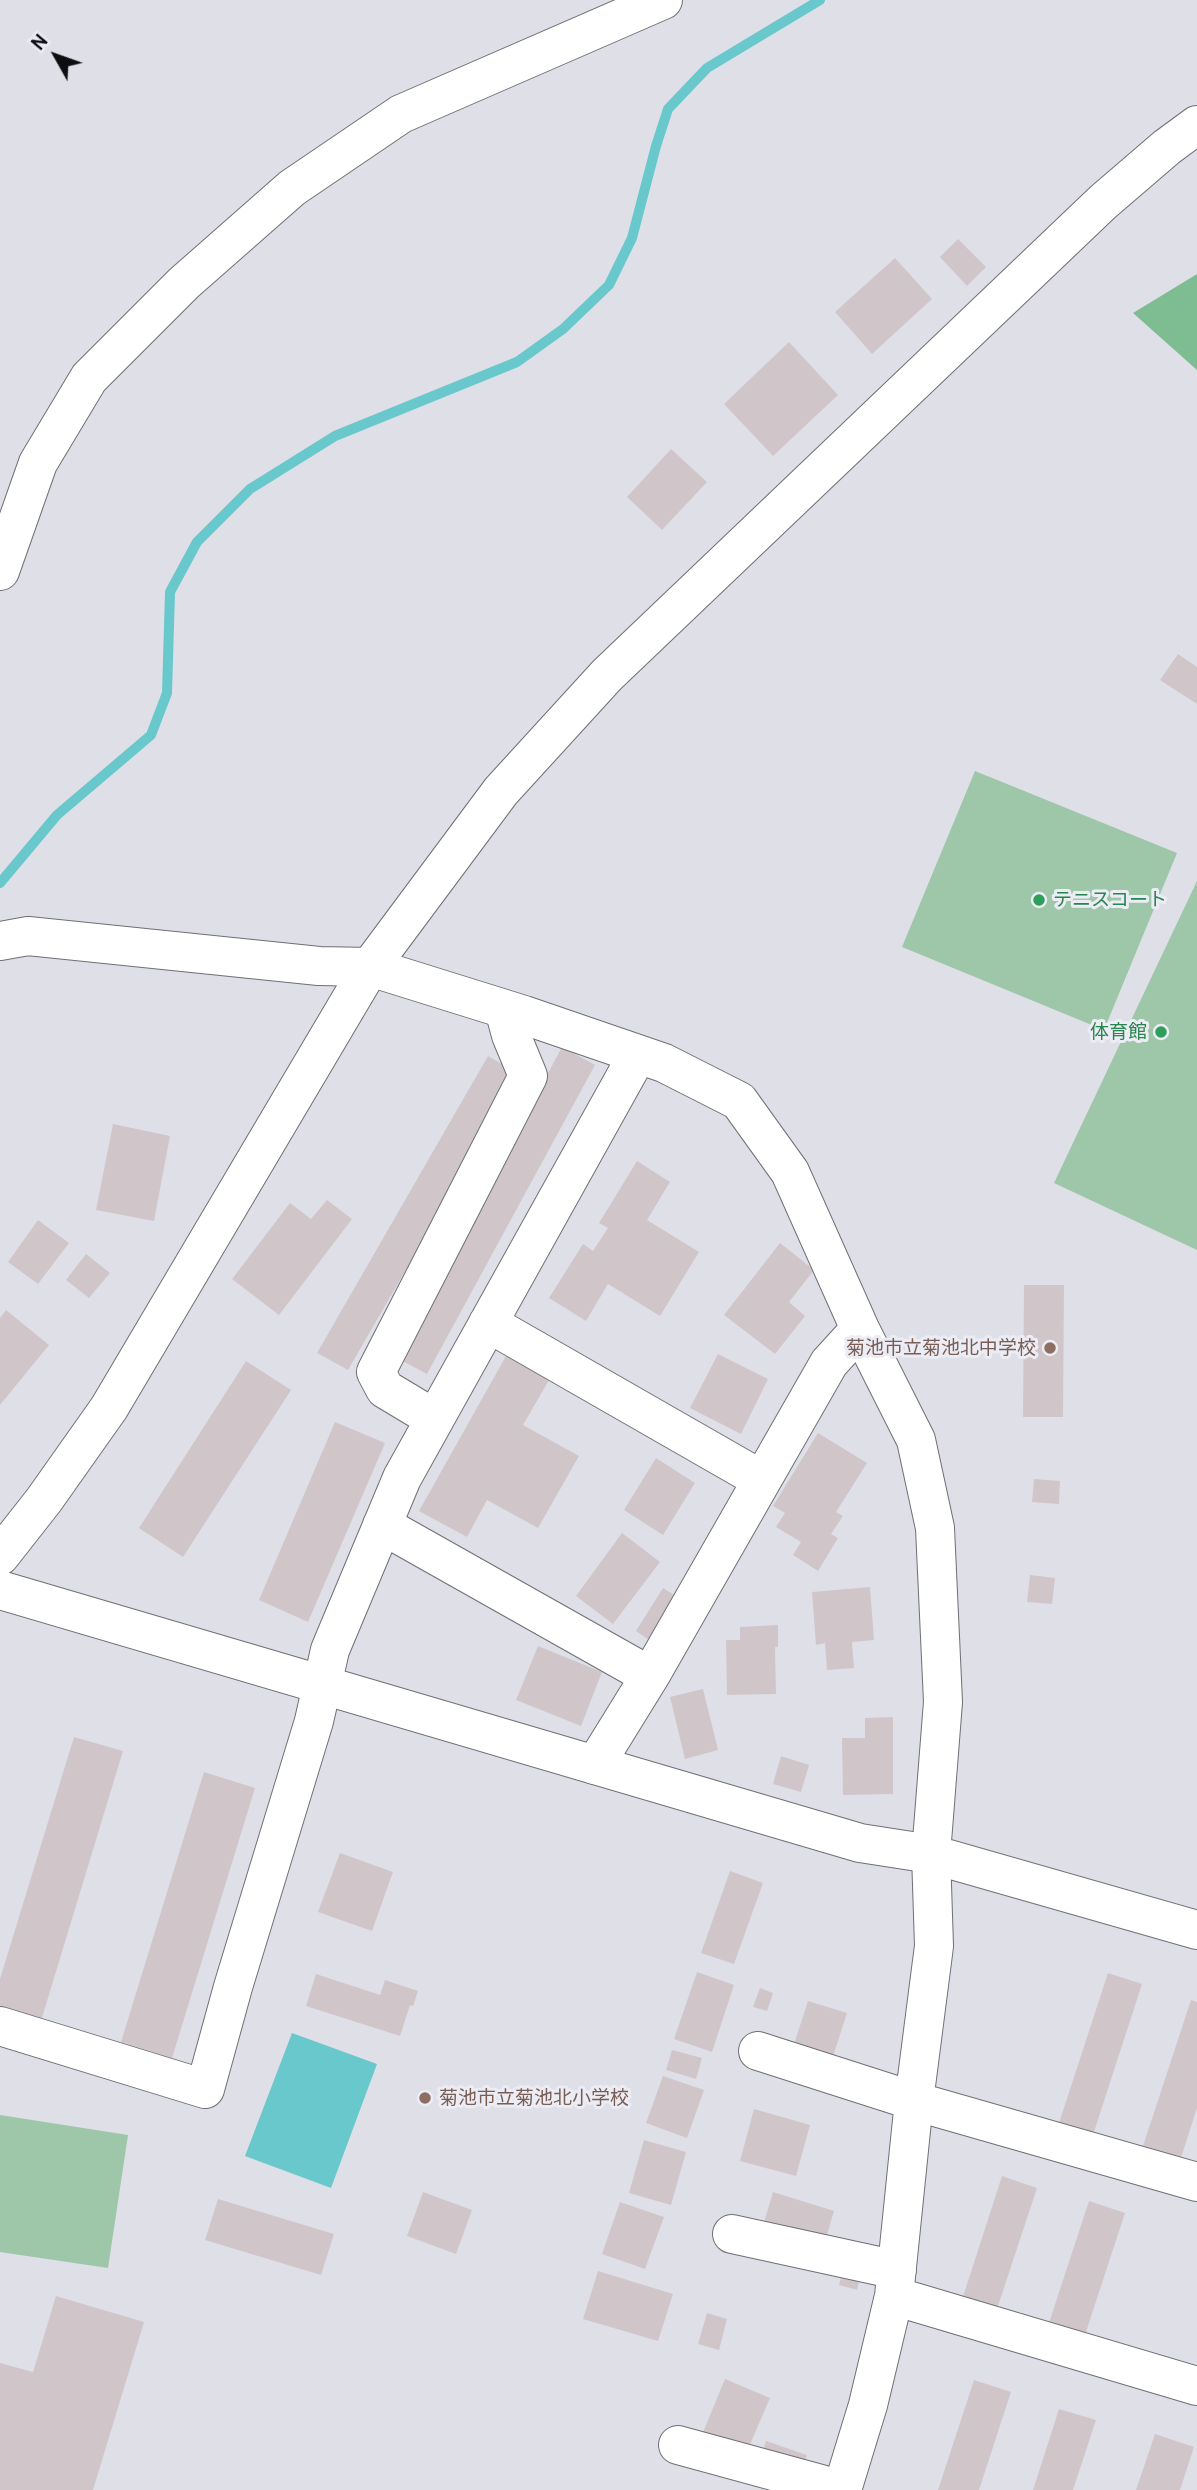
<!DOCTYPE html>
<meta charset="utf-8">
<style>
body{margin:0}
#map{position:relative;width:1197px;height:2490px;overflow:hidden;background:#dfdfe8;font-family:Cabin,sans-serif}
canvas{display:block}
.north{position:absolute;left:21px;top:21px;width:70px;height:70px;-webkit-text-stroke:5px #ececf5;paint-order:stroke;rotate:310deg;font-size:19px;font-weight:700;line-height:28px;text-align:center;color:#0e0e11}
.north::after{content:'';display:block;margin:auto;width:24px;height:32px;background:#0e0e11;clip-path:polygon(50% 0,100% 100%,50% 72%,0 100%)}
</style>
<div id="map">
<canvas width="1197" height="2490"></canvas>
<div class="north">N</div>
</div>
<script>
const ctx = document.querySelector('canvas').getContext('2d');
ctx.lineJoin = 'round';
function paint(path, color) { ctx.fillStyle = color; ctx.fill(path, 'evenodd'); }
function stroke(path, color, width, dash) { ctx.strokeStyle = color; ctx.lineWidth = width; ctx.lineCap = dash ? 'butt' : 'round'; ctx.setLineDash(dash || []); ctx.stroke(path); }
function write(font, color, halo, rows, align = 'center') {
  ctx.font = font + ' Cabin,"Noto Sans JP",sans-serif'; ctx.lineWidth = 6; ctx.setLineDash([]); ctx.textBaseline = 'middle'; ctx.strokeStyle = halo; ctx.fillStyle = color; for (const [text, x, y, turn = 0] of rows) {
    ctx.save(); ctx.translate(x, y); ctx.rotate((+turn || 0) * Math.PI / 180); ctx.textAlign = isNaN(turn) ? turn : align; if (halo) ctx.strokeText(text, 0, 0); ctx.fillText(text, 0, 0); ctx.restore();
  }
}
paint(new Path2D(`
 M975,771L1177,853L1104,1030L902,947Z
 M1197,881V1250L1054,1183Z
 M0,2115L128,2135L108,2268L0,2252Z`), '#9ec6a9');
paint(new Path2D(`
 M1197,274V370L1133,313Z`), '#7ebd92');
paint(new Path2D(`
 M292,2033L377,2064L331,2188L245,2156Z`), '#69c8cb');
stroke(new Path2D(`
 M0,883L57,815L151,735L167,693L170,592L197,542L250,489L335,436L517,362L563,329L609,285L632,238L656,146L668,109L707,68L820,0`), '#69c8cb', 10);
paint(new Path2D(`
 M958,239L986,267L967,286L940,257Z
 M895,258L932,299L872,354L835,312Z
 M789,342L838,395L773,456L724,404Z
 M671,449L707,482L662,530L627,497Z
 M1178,654L1197,667V704L1160,680Z
 M562,1047L595,1065L427,1374L395,1357Z
 M488,1056L519,1074L348,1370L317,1353Z
 M113,1124L170,1136L154,1221L96,1210Z
 M637,1161L670,1182L647,1220L699,1252L660,1316L608,1284L586,1321L549,1298L583,1244L593,1251L608,1228L599,1223Z
 M327,1200L352,1219L279,1315L232,1279L290,1203L311,1219Z
 M38,1220L69,1243L38,1284L8,1262Z
 M780,1243L814,1270L789,1302L805,1316L775,1354L724,1315Z
 M86,1254L110,1273L89,1298L66,1280Z
 M1024,1285H1064L1063,1417H1023Z
 M6,1310L49,1345L0,1405V1318Z
 M718,1354L768,1379L741,1434L690,1408Z
 M506,1356L549,1380L523,1425L579,1456L538,1528L487,1500L467,1537L419,1511Z
 M246,1361L291,1390L183,1557L139,1528Z
 M335,1422L385,1443L308,1622L259,1600Z
 M818,1433L867,1463L836,1512L843,1516L831,1534L838,1538L818,1571L793,1555L801,1542L776,1527L785,1513L773,1506Z
 M656,1458L695,1483L663,1535L624,1510Z
 M1034,1479L1060,1481L1059,1504L1032,1502Z
 M622,1533L660,1562L613,1624L576,1596Z
 M1030,1575L1055,1578L1052,1604L1027,1602Z
 M870,1587L874,1640L852,1642L854,1668L827,1670L825,1643L816,1645L812,1592Z
 M663,1588L679,1598L652,1642L636,1631Z
 M778,1625V1647H775L776,1694L727,1695L726,1640H740V1627Z
 M538,1646L602,1672L581,1726L516,1700Z
 M703,1689L718,1750L685,1759L670,1697Z
 M893,1717V1794L843,1795L842,1738H865V1718Z
 M74,1737L123,1751L41,2021L0,2008V1979Z
 M781,1756L809,1765L801,1792L773,1784Z
 M204,1772L255,1788L172,2058L121,2042Z
 M340,1853L393,1872L372,1931L318,1912Z
 M730,1871L763,1883L734,1964L701,1953Z
 M697,1972L734,1985L712,2052L674,2039Z
 M1108,1973L1142,1984L1093,2135L1059,2123Z
 M316,1974L380,1995L385,1980L418,1991L413,2006L410,2005L400,2036L306,2006Z
 M760,1988L773,1993L767,2011L753,2007Z
 M1191,2000L1197,2002V2108L1180,2161L1142,2149Z
 M808,2001L847,2013L827,2075L788,2063Z
 M672,2050L702,2058L696,2079L666,2070Z
 M663,2076L704,2090L687,2138L646,2123Z
 M754,2109L810,2125L796,2176L740,2161Z
 M644,2140L686,2152L671,2205L629,2193Z
 M1002,2176L1037,2188L994,2318L960,2306Z
 M423,2192L472,2210L456,2254L407,2236Z
 M773,2192L834,2211L816,2272L755,2253Z
 M218,2199L334,2234L321,2275L205,2240Z
 M1089,2201L1125,2213L1082,2344L1046,2332Z
 M620,2202L664,2217L645,2269L602,2254Z
 M846,2256L864,2261L857,2290L839,2285Z
 M598,2271L673,2294L658,2341L583,2319Z
 M56,2296L144,2322L93,2490H0V2363L33,2372Z
 M707,2313L727,2319L719,2350L698,2344Z
 M725,2379L770,2398L736,2477L692,2459Z
 M974,2380L1011,2392L979,2490H938Z
 M1059,2409L1096,2420L1073,2490H1033Z
 M1155,2434L1194,2447L1180,2490H1136Z
 M766,2441L807,2455L796,2487L756,2473Z`), '#d0c6ca');
const minor = new Path2D(`
 M0,571L38,463L89,378L184,283L292,188L401,114L663,0
 M0,941L28,936L319,966L370,967L524,1015L664,1063L739,1101L790,1172L860,1329L916,1440L935,1528L943,1702L931,1854L934,1946L914,2101L894,2296L868,2405L842,2490
 M488,1323L762,1480
 M435,1419L385,1389L376,1372L528,1076L511,1035L504,1009
 M382,1525L650,1676
 M595,1765L650,1676L829,1363L860,1329
 M931,1854L1197,1930
 M0,2026L205,2089L233,1987L314,1721L330,1650L402,1478L638,1054
 M758,2051L914,2101L1197,2182
 M732,2234L897,2270
 M894,2296L1197,2386
 M678,2445L843,2490`);
const tertiary = new Path2D(`
 M0,1556L44,1500L109,1408L370,967L501,791L607,675L1103,202L1167,147L1197,125
 M0,1590L860,1843L931,1854`);
stroke(minor, '#6f6f76', 40);
stroke(tertiary, '#6f6f76', 40);
stroke(minor, '#fff', 38);
stroke(tertiary, '#fff', 38);
for (const [x, y, r, color] of [
 [1039,900,7,"#2e9e5b"],
 [1161,1032,7,"#2e9e5b"],
 [1050,1348,7,"#8d6e63"],
 [425,2098,7,"#8d6e63"]
]) { const dot = new Path2D(); dot.arc(x, y, r, 0, 2 * Math.PI); ctx.fillStyle = color; ctx.fill(dot); stroke(dot, '#ececf5', 2.5); }
write('19px', '#27864d', '#ececf5', [
 ["テニスコート",1053,900],
 ["体育館",1147,1032,"right"]
], 'left');
write('19px', '#785e54', '#ececf5', [
 ["菊池市立菊池北中学校",1036,1348],
 ["菊池市立菊池北小学校",439,2098,"left"]
], 'right');
</script>
